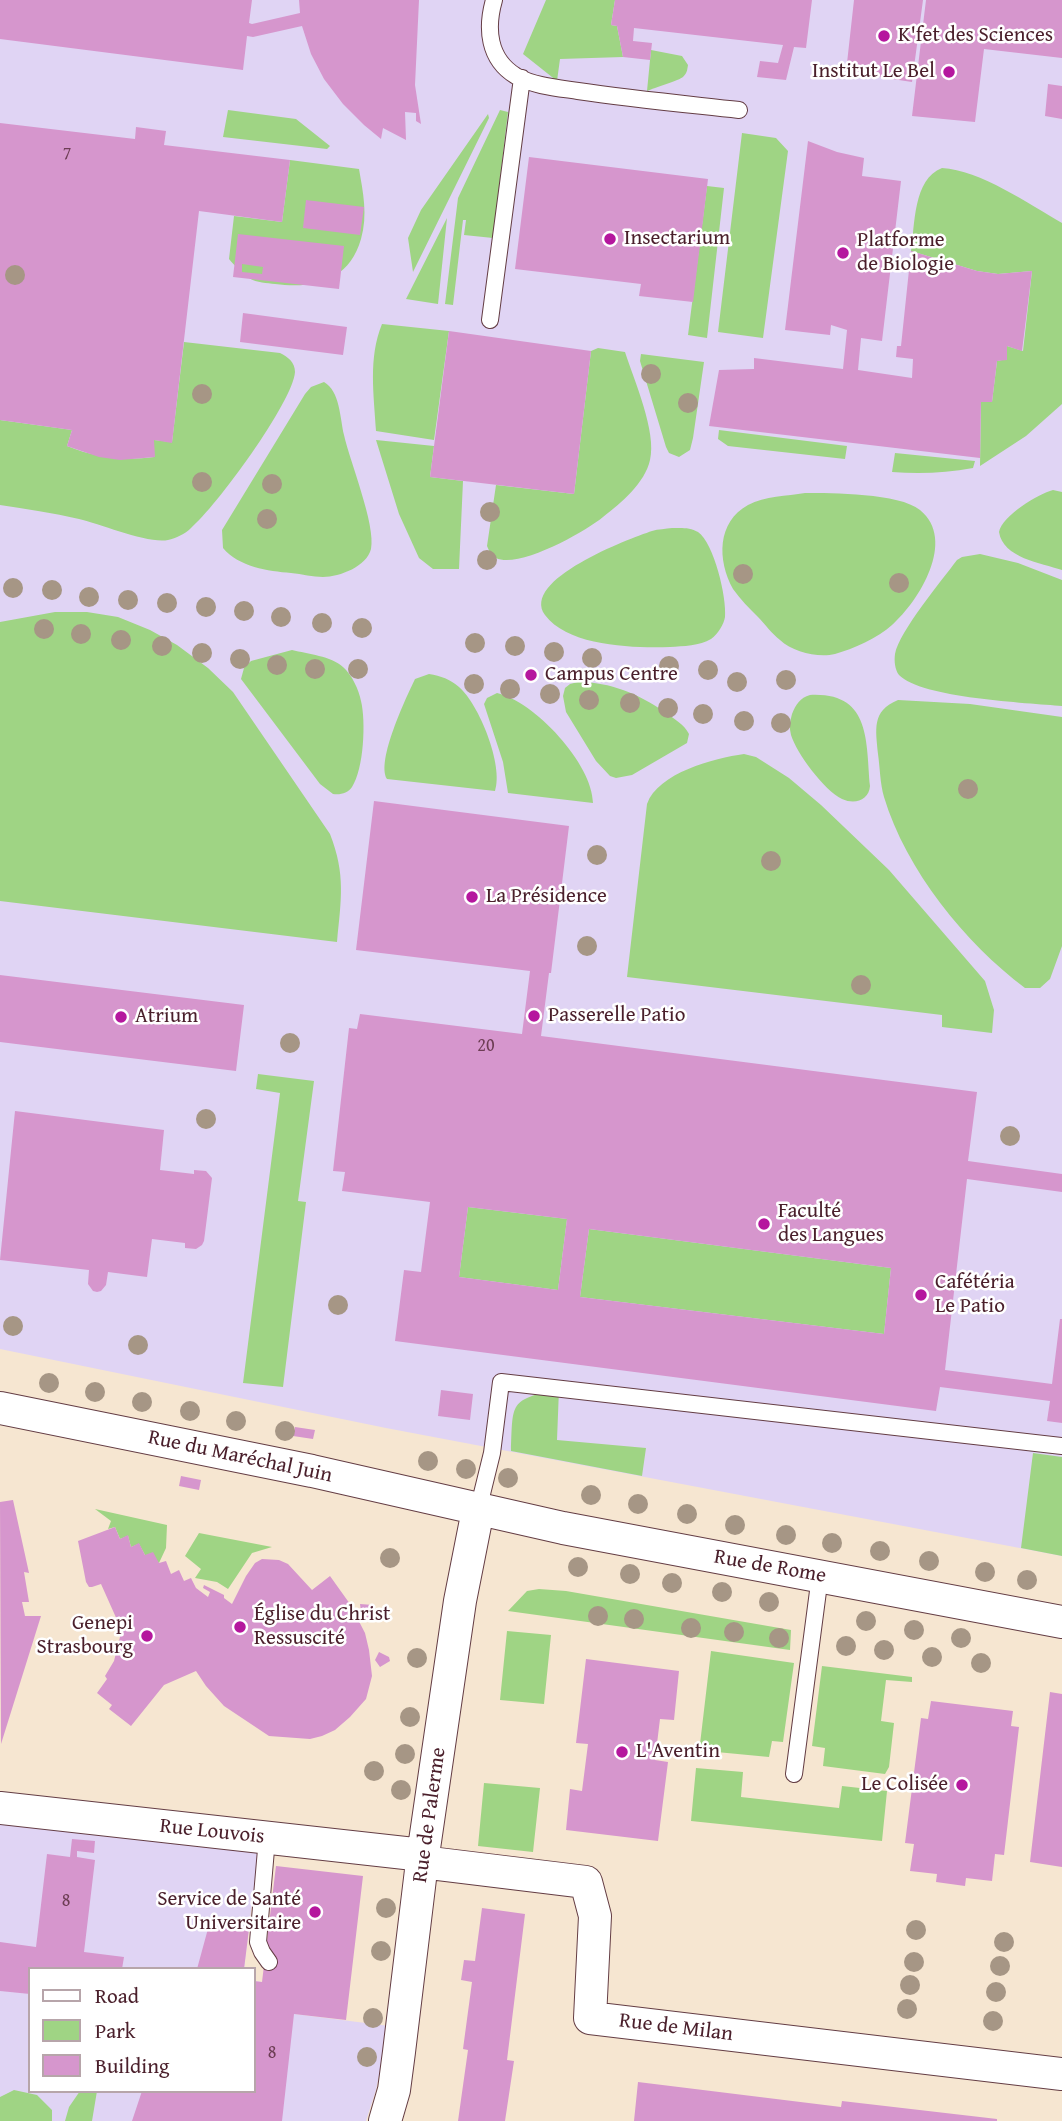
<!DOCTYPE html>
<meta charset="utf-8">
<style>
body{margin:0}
#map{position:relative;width:1062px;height:2121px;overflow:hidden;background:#f6e6d1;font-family:"Gentium Book Plus",serif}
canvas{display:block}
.legend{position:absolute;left:28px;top:1967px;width:228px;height:126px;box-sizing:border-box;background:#fff;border:2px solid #b7a5aa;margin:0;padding:9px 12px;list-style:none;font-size:21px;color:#4a1f2b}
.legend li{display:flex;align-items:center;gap:14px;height:35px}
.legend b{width:35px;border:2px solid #b7a5aa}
</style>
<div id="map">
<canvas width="1062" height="2121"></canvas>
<ul class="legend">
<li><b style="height:9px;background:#fff"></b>Road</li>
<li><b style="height:19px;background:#9fd484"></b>Park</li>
<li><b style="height:19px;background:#d696cd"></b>Building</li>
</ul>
</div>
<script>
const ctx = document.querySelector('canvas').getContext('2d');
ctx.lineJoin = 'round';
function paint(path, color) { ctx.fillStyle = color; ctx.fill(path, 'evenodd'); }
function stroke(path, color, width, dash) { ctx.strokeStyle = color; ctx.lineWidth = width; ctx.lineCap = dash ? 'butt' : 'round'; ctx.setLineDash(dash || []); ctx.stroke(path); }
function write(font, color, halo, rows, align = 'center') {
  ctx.font = font + ' "Gentium Book Plus",serif'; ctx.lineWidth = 5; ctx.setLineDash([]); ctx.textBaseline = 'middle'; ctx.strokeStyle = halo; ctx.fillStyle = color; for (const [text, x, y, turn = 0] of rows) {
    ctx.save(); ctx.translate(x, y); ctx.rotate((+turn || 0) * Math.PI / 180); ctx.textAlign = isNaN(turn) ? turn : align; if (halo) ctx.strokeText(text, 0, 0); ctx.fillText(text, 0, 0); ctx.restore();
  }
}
paint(new Path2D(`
 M0,0H1062V1556L386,1428L0,1349Z
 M0,1817L259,1845L244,1969H30V2091H254V1981L297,1986L295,2014L389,2026L376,2090L366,2121H0Z`), '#e0d4f4');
paint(new Path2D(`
 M546,0H615L611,25L617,26L623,57L560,59L557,81L523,54Z
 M651,50L682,56L688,65C687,71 687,73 683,77C680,80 654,88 647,91Z
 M228,110L296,119L330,146L327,149L223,137Z
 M500,110L508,112L493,238L464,235L466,220H463L453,305L445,304L458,198Z
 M488,114L489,118L413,272L408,238L421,210Z
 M742,133L776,138L788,151L763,338L718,332Z
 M290,160L359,169C363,192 368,215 361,239C349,281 314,289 275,284C267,283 257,283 249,278C242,274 235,266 229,259L234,216L282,222Z
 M942,168C980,170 1029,204 1062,223V404L1026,436L980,466L981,402H992L997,361L1007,359V346L1023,351L1032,271L998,274L977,271L911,251C915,225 913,179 942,168Z
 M707,186L724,188L707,338L688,335Z
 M447,218L438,304L406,299Z
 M382,324L449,331L434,440L376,431C374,395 368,358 382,324Z
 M184,342L280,353C288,357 295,362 295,372C293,402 216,507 191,528C185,534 176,538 168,540C148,544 101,524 79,519C53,513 26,509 0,505V420L72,430L67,446C97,458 123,461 154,457V440L172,442Z
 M598,348L625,352C634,380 657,432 650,460C645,483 621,503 603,517C585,532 519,569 496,558C491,555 489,551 487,546L496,485L574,494L591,351Z
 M641,354L704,362L693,438L690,450L679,457L669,453L666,447L640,361Z
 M324,382C340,391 340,418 344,435C350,462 376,525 371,549C367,566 340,577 323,577C313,577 302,574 291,573C268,571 239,567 223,548L222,530L305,394L311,387Z
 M719,430L847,446L845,459L728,446L718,439Z
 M376,440L434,446L430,477L463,481L459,569H433L419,558L399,514Z
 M895,453L975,461L973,468C946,473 920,474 892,472Z
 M1053,490L1062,492V570C1041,563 1003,558 999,532C1002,516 1038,494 1053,490Z
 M805,493C832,493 899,493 920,510C957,540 919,601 892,625C878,638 853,649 835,654C818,658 793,652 780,640C772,634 765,624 758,617C749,608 740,599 733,589C717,560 717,522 748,505C765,496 787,496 805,493Z
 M672,528C681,528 690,527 698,532C714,543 727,598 725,617C724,624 718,634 711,639C700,646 683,646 670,647C634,648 569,647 545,615C520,580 628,539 652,531C658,529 666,529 672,528Z
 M980,554L1018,563L1062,580V706C1028,703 921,698 899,675C895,670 894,661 895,654C899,632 942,580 957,560L962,557Z
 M55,612H87L118,617L150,630L177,645L208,668L233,692L330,834C346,875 341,900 337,942L0,901V622Z
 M292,650C308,654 331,656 343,667C352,675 359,690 361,701C366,721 364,769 352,787C348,793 341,795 333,794L320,784L241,679L244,668L251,661Z
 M429,674C441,676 450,679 459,687C479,704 504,766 495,791L387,779C376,761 406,698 415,679Z
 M578,682C611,682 638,694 665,712C674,719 684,724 689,734L687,743L632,775L616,778L610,776L596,761L566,712L563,696L565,688L570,684Z
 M497,693C534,701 593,764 593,803L508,793L503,762L484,704L487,698Z
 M810,695C871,692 866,741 870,786C869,800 855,805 842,799C824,790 797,754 791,735C789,728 790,721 792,714C796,704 800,698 810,695Z
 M898,700L970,704L1062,717V946L1050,979L1040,988H1025C965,943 906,870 884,797C880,783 880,768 878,754C876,730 871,711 898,700Z
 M744,754L756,757L789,778L821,805L889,870L985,981L994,1010L992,1033L942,1027V1015L627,977L647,804C658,773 714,758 744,754Z
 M258,1074L314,1081L298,1201L306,1202L283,1387L243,1383L280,1093L256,1089Z
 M468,1207L567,1219L558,1290L459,1277Z
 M589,1229L891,1268L884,1334L580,1297Z
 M559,1389L557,1440L646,1448L642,1476L511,1451C513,1402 509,1400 559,1389Z
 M1033,1453L1062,1457V1556L1021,1548Z
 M95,1509L167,1525L166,1548L159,1563L145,1555L139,1544L131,1547L128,1536L120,1539L115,1527L108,1529L111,1521Z
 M199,1533L272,1547L252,1553L228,1589L217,1582L195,1578L201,1569L185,1556Z
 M539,1589L566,1591L791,1630L790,1650L508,1611L527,1591Z
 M507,1631L551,1635L544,1704L500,1700Z
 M711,1651L794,1663L783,1742L772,1741L769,1757L706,1751L700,1744Z
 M822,1666L912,1677V1682L886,1680L881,1721L894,1723L889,1767L885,1774L823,1766L825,1748L812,1746Z
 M696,1768L743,1772L741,1797L839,1808L842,1786L887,1791L882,1841L691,1821Z
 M484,1783L540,1788L533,1852L478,1846Z
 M14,2090L37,2095L52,2110V2121H0V2097Z
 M80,2091H97L92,2121H65L69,2107Z`), '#9fd484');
paint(new Path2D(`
 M0,0H252L249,23L252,24L300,13L299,0H419L415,85L421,124L416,121V113L405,112L406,140L383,128L381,139L364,125L343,104L324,79L311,54L302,26L253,37L247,36L243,70L0,39Z
 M615,0H812L806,48L794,47L786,80L757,77L760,61L778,63L783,45L634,28L633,41L652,43L650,60L623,57L617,26L611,25Z
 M854,0H923L912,82L846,72Z
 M926,0H1062V58L984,49L975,122L912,116Z
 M1048,84L1062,86V119L1045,116Z
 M0,123L135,139L136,127L166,131L164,145L290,160L282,222L199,211L172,443L154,440L155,457L120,460L99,457L67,446L72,430L0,420Z
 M808,141L837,152L864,158L862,176L901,181L882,341L861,338L858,370L912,378L913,359L896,357L897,346H901L911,251L977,271L998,274L1032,271L1022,351L1007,346V360L997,361L992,402H981L980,458L709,426L719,370L754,369V358L843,369L847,330L831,325L830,335L785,330Z
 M529,157L708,179L693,302L639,296L641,284L515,269Z
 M306,200L364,207L360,235L303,228Z
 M238,234L344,246L339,289L233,277ZM242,264L263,267L262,274L242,272Z
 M243,313L347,327L343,355L240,342Z
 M449,331L591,351L574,494L430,477Z
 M374,801L569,826L551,973H549L541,1036L977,1092L968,1161L1062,1174V1192L967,1179L945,1370L1052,1384L1060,1319H1062V1423L1047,1421L1050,1401L940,1387L936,1411L395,1341L404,1270L421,1272L430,1202L342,1191L345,1172L333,1171L349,1028L357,1029L360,1014L522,1034L530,971L356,950ZM468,1207L567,1219L558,1290L459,1277ZM589,1229L891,1268L884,1334L580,1297Z
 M0,975L244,1005L236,1071L0,1042Z
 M15,1111L164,1130L160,1170L194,1174V1170L206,1171L212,1178L204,1241L202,1245L196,1249L185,1248V1243L152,1239L147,1277L108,1272L106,1285L101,1291L97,1292L93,1291L88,1284L89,1270L0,1260Z
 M441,1390L473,1394L470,1420L438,1416Z
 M295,1427L315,1430L313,1439L293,1436Z
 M181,1476L201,1480L199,1490L179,1486Z
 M13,1500L29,1573L24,1572L29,1602H22L25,1616H41L1,1744L0,1502Z
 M115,1527L120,1539L128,1535L131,1547L139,1543L145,1555L153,1552L159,1563L166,1561L171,1574L179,1570L184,1581L191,1578L196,1588L208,1597L210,1592L203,1588L204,1585L224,1595V1598L232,1604L246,1576L255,1563L262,1559L279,1560L288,1564L312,1590L330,1576L350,1604L365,1633L369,1650L372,1676L366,1699L350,1717L335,1730L322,1736L310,1739L269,1736L224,1706L206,1686L196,1671L164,1685L131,1726L109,1709L112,1705L97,1693L107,1679L105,1676L114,1661L120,1637L118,1622L101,1584L92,1587H89L86,1582L78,1541Z
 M360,1604L373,1605L375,1608L368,1618L361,1611Z
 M379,1652L389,1657L390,1661L380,1667L375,1660Z
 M586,1659L679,1671L674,1720L660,1719L655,1760L668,1762L658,1841L566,1830L570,1789L582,1791L588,1744L576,1743Z
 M1050,1692L1062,1694V1867L1030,1862Z
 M931,1701L1013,1711L1011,1726L1019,1727L1004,1855L995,1854L992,1881L966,1878L965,1886L936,1882L937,1874L910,1871L914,1844L905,1843L921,1718L928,1719Z
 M72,1839L95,1841L94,1853L77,1851V1857L95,1860L84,1952L124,1957L122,1969H30V1994L0,1991V1942L36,1947L47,1854L70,1857Z
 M276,1866L363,1876L346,2020L294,2014L282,2121H132L142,2091H254V1981L262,1982Z
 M482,1908L525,1914L507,2060L514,2061L505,2121H458L468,2050L463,2049L472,1982L461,1980L464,1960L475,1961Z
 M209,1925L249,1929L244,1969H197Z
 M638,2082L841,2107L842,2101L997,2119V2121H634Z`), '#d696cd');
const service = new Path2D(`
 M494,0C486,28 488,59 516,76C534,86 558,88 578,91C632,99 685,104 739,110
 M490,320L522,78
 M478,1510L492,1453L501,1382L1062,1446
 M794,1774L820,1576
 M267,1838L258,1942L262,1952L269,1962`);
const minor = new Path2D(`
 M0,1408L312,1471L563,1528L1062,1622
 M0,1808L423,1855
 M422,1862L586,1882L595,1916L590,2018L1062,2074
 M385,2121L394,2090L399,2052L422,1862L460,1601L478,1510`);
stroke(service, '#643d44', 18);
stroke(minor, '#643d44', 34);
stroke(service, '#fff', 16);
stroke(minor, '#fff', 32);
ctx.fillStyle = '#a69685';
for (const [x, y] of [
 [15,275],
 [651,374],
 [202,394],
 [688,403],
 [202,482],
 [272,484],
 [490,512],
 [267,519],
 [487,560],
 [743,574],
 [899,583],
 [13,588],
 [52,590],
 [89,597],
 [128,600],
 [167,603],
 [206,607],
 [244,611],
 [281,617],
 [322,623],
 [362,628],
 [44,629],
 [81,634],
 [121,640],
 [475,643],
 [162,646],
 [515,646],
 [554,652],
 [202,653],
 [592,658],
 [240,659],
 [277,665],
 [669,666],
 [315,669],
 [358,669],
 [708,670],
 [786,680],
 [737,682],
 [474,684],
 [510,689],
 [550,694],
 [589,700],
 [630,703],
 [668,708],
 [703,714],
 [744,721],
 [781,723],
 [968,789],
 [597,855],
 [771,861],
 [587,946],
 [861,985],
 [290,1043],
 [206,1119],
 [1010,1136],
 [338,1305],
 [13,1326],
 [138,1345],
 [49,1383],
 [95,1392],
 [142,1402],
 [190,1411],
 [236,1421],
 [285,1431],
 [428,1461],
 [466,1469],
 [508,1478],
 [591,1495],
 [638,1504],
 [687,1514],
 [735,1525],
 [786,1535],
 [832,1543],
 [880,1551],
 [390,1558],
 [929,1561],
 [578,1567],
 [985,1572],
 [630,1574],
 [1027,1580],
 [672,1583],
 [722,1592],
 [769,1602],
 [598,1616],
 [634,1619],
 [866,1621],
 [691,1628],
 [914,1630],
 [734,1632],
 [779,1638],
 [961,1638],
 [846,1646],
 [884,1650],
 [932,1657],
 [417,1658],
 [981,1663],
 [410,1717],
 [405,1754],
 [374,1771],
 [401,1790],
 [386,1908],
 [916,1930],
 [1004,1942],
 [381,1951],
 [914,1962],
 [1000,1966],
 [910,1985],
 [996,1992],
 [907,2009],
 [373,2018],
 [993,2021],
 [367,2057]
]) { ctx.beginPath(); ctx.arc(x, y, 10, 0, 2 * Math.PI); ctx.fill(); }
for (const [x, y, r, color] of [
 [884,36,7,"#b5179e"],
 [949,72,7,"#b5179e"],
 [610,239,7,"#b5179e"],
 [843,253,7,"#b5179e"],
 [531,675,7,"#b5179e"],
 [472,897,7,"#b5179e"],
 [534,1016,7,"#b5179e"],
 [121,1017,7,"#b5179e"],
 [764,1224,7,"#b5179e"],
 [921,1295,7,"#b5179e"],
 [240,1627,7,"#b5179e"],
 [147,1636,7,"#b5179e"],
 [622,1752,7,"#b5179e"],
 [962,1785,7,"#b5179e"],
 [315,1912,7,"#b5179e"]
]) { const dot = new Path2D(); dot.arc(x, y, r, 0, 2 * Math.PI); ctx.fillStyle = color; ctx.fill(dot); stroke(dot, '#fff', 2.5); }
write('18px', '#6d3d54', null, [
 ["7",67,154],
 ["20",486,1046],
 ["8",66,1901],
 ["8",272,2053]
]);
write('21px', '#4a1f2b', '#fff', [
 ["K'fet des Sciences",898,36],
 ["Institut Le Bel",935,72,"right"],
 ["Insectarium",624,239],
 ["Platforme",857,241],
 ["de Biologie",857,265],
 ["Campus Centre",545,675],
 ["La Présidence",486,897],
 ["Passerelle Patio",548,1016],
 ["Atrium",135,1017],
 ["Faculté",778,1212],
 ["des Langues",778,1236],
 ["Cafétéria",935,1283],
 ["Le Patio",935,1307],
 ["Église du Christ",254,1615],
 ["Ressuscité",254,1639],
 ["Genepi",133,1624,"right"],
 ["Strasbourg",133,1648,"right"],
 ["L'Aventin",636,1752],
 ["Le Colisée",948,1785,"right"],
 ["Service de Santé",301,1900,"right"],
 ["Universitaire",301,1924,"right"]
], 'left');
write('21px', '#4a1f2b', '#fff', [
 ["Rue du Maréchal Juin",240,1457,12],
 ["Rue de Rome",770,1567,10],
 ["Rue de Palerme",430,1815,-82],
 ["Rue Louvois",212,1832,6],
 ["Rue de Milan",676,2028,7]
]);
</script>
